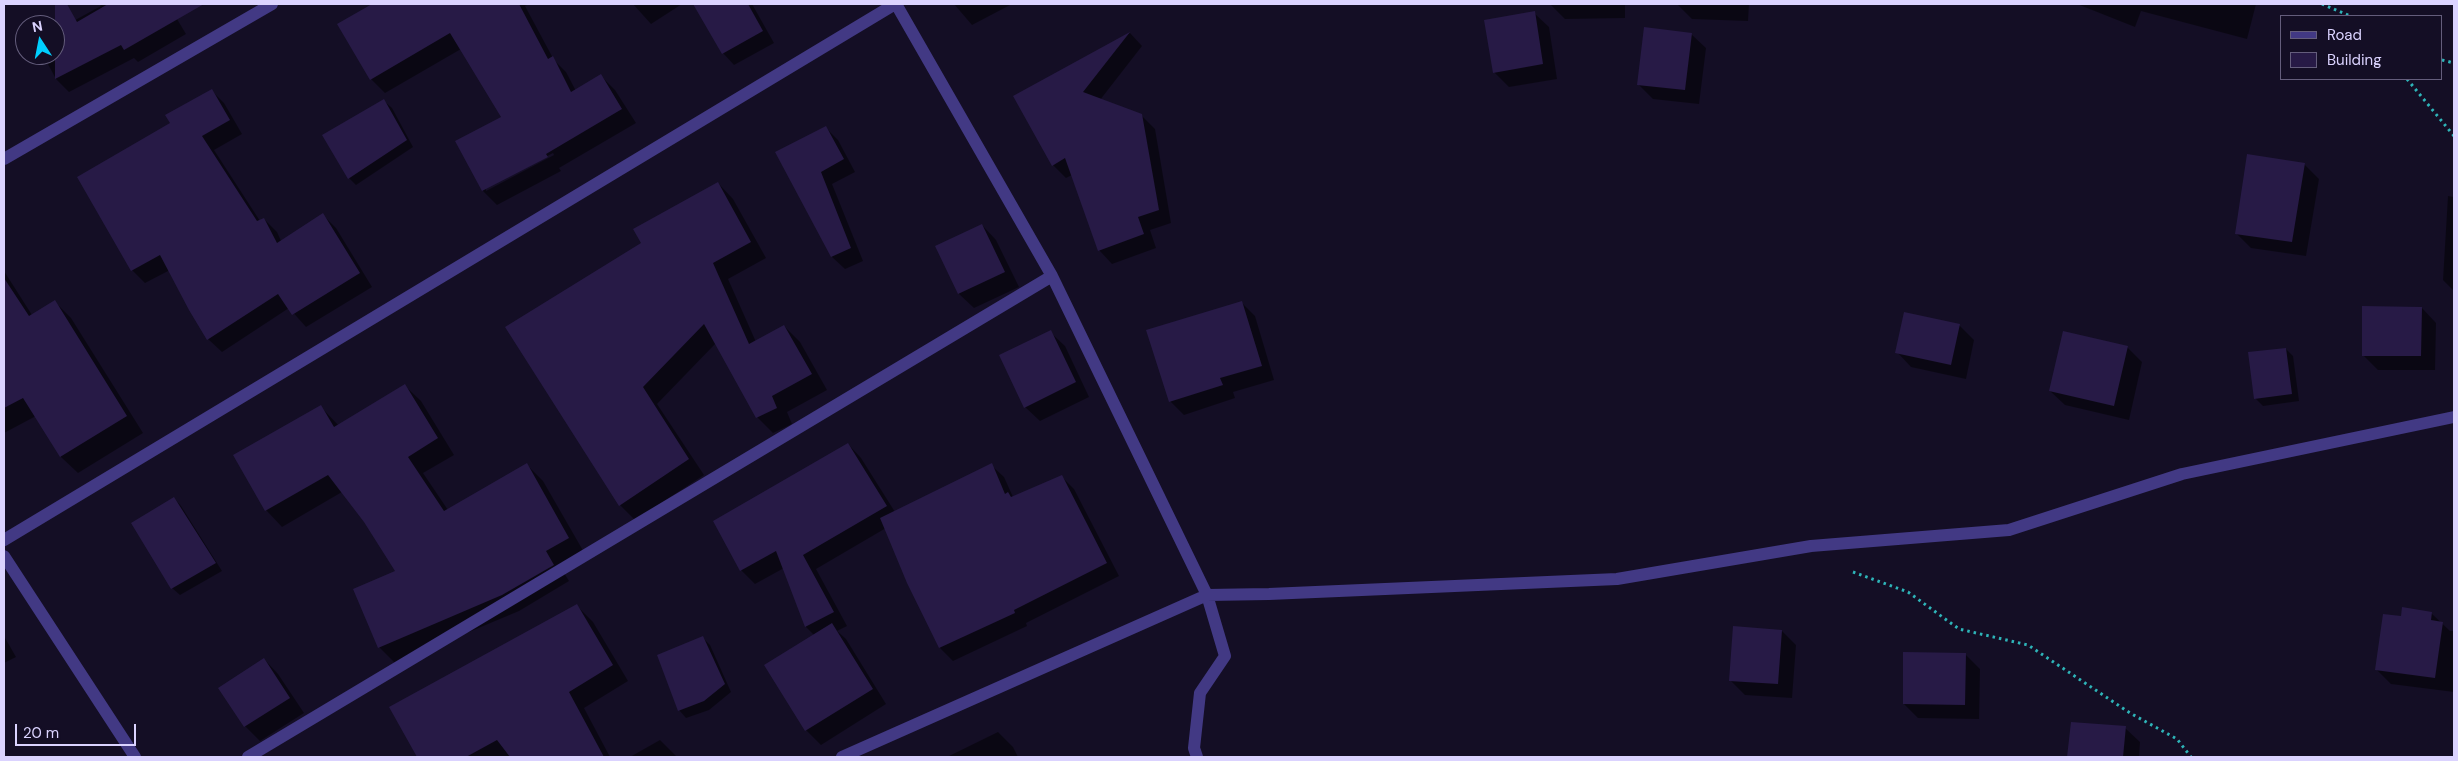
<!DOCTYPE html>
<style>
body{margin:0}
#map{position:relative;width:2458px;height:761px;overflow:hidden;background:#140e25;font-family:"DM Sans",sans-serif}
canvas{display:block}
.frame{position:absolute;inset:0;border:5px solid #dbd3ff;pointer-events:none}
.legend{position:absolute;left:2280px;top:15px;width:162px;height:65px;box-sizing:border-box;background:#140e25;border:1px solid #645d7c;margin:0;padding:6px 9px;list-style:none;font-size:15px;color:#dbd3ff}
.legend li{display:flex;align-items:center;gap:10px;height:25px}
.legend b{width:25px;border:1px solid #645d7c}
.north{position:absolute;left:15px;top:15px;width:50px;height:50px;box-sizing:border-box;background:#140e25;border:1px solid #645d7c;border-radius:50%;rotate:349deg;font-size:14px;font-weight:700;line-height:20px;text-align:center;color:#dbd3ff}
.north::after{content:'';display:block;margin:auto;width:18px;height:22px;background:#00cffe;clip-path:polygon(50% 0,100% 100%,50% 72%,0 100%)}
.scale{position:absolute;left:15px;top:724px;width:121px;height:22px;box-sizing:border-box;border:2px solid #dbd3ff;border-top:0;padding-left:6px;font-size:15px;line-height:18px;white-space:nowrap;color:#dbd3ff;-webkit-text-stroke:4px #140e25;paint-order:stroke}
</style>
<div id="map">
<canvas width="2458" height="761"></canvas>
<div class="frame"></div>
<ul class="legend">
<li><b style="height:6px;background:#423984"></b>Road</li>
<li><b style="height:14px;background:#271a46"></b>Building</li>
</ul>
<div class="north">N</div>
<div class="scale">20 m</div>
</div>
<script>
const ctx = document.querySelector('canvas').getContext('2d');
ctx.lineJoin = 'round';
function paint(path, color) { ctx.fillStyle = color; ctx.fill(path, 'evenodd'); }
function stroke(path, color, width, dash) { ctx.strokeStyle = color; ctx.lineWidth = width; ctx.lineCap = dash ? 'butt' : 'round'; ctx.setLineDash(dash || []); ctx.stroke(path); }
paint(new Path2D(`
 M99,4H168L186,34L138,62L134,58L69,92L56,79L43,55H55V31L101,6Z
 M375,4H529L525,6L554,60L566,72L576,91L601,76L615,90L636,123L559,168L561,171L497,205L483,191L457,141L502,117L461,49L385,93L371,79L339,24ZM553,153L554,155L486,191V188Z
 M633,4H682L651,24Z
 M694,4H752L774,43L734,65L723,53Z
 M954,4H1012L972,25Z
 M1550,4H1625V18L1565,19Z
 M1677,4H1749L1748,21L1692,19Z
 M2077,4H2256L2247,39L2141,11L2135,27Z
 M1534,13L1549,27L1557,79L1509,87L1494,72Z
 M1130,33L1142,46L1100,100L1141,115L1155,129L1171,223L1150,230L1156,248L1112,264L1099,250L1072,175L1066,178L1053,165L1014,97Z
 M1691,34L1706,48L1699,104L1653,99L1638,84Z
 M211,90L224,103L242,134L214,150L260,221L264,219L277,232L281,241L323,215L336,228L372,287L306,327L289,308L222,352L208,339L170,270L145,283L132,270L172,123Z
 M384,101L392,108L413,147L356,185L349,178Z
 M826,128L838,140L855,172L832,184L863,261L845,269L832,257L777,153Z
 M2304,164L2319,179L2306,256L2251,248L2236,233Z
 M718,183L733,199L766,258L728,279L756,342L784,326L800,342L827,390L787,412L792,424L773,433L757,417L716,343L657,404L704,475L635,520L620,505L642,243Z
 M2448,196L2454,197V291L2443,280Z
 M982,225L996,240L1019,287L974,308L959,294L937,247Z
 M4,271L32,315L55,302L71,318L143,433L78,473L61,457L36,416L4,433Z
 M1241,302L1255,316L1274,380L1233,392L1235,398L1184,415L1170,401Z
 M2422,308L2436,323L2435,370H2378L2363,355Z
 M1959,325L1974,340L1966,379L1911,367L1897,352Z
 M1050,332L1065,346L1089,397L1040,421L1025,407Z
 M2127,347L2142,362L2129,420L2065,405L2050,391Z
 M2286,349L2293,356L2299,401L2263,406L2255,398Z
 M404,385L421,401L454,455L423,473L448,510L527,465L543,481L585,554L561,568L569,581L519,611L395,663L379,647L397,572L365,522L342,492L282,527L266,510L321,407L339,426Z
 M848,444L861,458L895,512L991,465L1004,477L1013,497L1061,476L1074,489L1119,576L1026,623L1027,626L953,661L940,648L908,583L886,528L816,569L847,626L837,631L846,639L886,704L821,745L806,730L814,635L806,627L784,568L755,584L741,570Z
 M174,498L181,506L222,571L180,595L172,588Z
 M577,606L593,622L628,681L584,708L610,757H418L391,707Z
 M2431,613L2450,631H2454V692L2391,684L2376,669L2402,617Z
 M1782,631L1796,645L1792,698L1745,695L1730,680Z
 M4,636L16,657L4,663Z
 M703,638L710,645L731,692L709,710L686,718L679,710Z
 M1965,654L1980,669L1979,719L1918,718L1904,704Z
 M264,659L278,674L304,713L260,741L245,726Z
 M2072,723L2125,728L2140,742L2139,757H2069Z
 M998,732L1013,747L1018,757H947Z
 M660,740L677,757H630Z`), '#0007');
paint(new Path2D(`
 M55,4H67L77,22L108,4H204L124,50L121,45L55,79Z
 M372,4H519L548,59L553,56L571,92L601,74L622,109L546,154L548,157L482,191L455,141L501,117L450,33L370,80L337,24Z
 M693,4H748L763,31L722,54Z
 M1535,11L1543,64L1493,73L1484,20Z
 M1644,27L1692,33L1685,90L1637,85Z
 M1130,32L1083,92L1142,114L1159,210L1138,217L1144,234L1098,251L1065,158L1052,166L1013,96Z
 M212,89L230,120L202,136L257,221L264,218L277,243L323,213L360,273L292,315L278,294L207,340L189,310L160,255L131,271L77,177L170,123L165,115Z
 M384,99L407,140L348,179L322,135Z
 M826,126L844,159L821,172L851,248L831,257L775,152Z
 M2247,154L2305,163L2292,242L2235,234Z
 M718,182L751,242L713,263L749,344L784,325L812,374L772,396L777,408L756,418L704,324L643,387L689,459L619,506L505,327L641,243L633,229Z
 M982,224L1005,272L958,294L935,246Z
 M4,278L29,316L55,300L127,416L60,457L23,398L4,408Z
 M1242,301L1262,366L1220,378L1223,385L1169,402L1146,330Z
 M2362,306L2422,307L2421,356H2362Z
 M1904,312L1960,324L1951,365L1895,353Z
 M1051,330L1076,382L1024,408L999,355Z
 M2063,331L2128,346L2114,406L2049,391Z
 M2286,348L2292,394L2254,399L2248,352Z
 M405,384L438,438L408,457L444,511L527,463L569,538L546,551L554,565L502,595L378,648L353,589L395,571L364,522L328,475L265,511L233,455L321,405L334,427Z
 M848,443L887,506L803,555L834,612L805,627L776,551L740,571L713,521Z
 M992,463L1005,494L1008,492L1011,497L1062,475L1107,563L1014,610L1015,613L939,648L907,583L880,518Z
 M174,497L216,563L171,589L131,523Z
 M577,604L613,665L569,692L604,757H510L497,740L466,757H417L389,707Z
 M2402,607L2432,612L2431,620L2443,622L2435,678L2375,670L2383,614L2401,616Z
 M832,623L873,689L805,731L764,665Z
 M1733,626L1782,630L1778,684L1729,681Z
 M703,636L725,684L704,701L678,711L657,655Z
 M1903,652L1966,653L1965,705L1903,704Z
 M264,658L290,698L244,727L218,688Z
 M2071,722L2126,726L2123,757H2067Z`), '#271a46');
stroke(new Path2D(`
 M2322,4L2350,16
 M2442,60L2454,63
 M2407,79L2454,136
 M1853,572L1908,592L1959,629L2028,645L2130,713L2177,739L2191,757`), '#2eb4b8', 3, [2.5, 4]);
stroke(new Path2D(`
 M896,4L1052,276L1207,595L1269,594L1617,579L1811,546L2009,530L2182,474L2454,417
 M4,159L272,4
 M4,540L895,4
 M4,556L135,757
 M248,757L1052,276
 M842,757L1207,595L1225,656L1200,693L1194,748L1197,757`), '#423984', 12);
</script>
